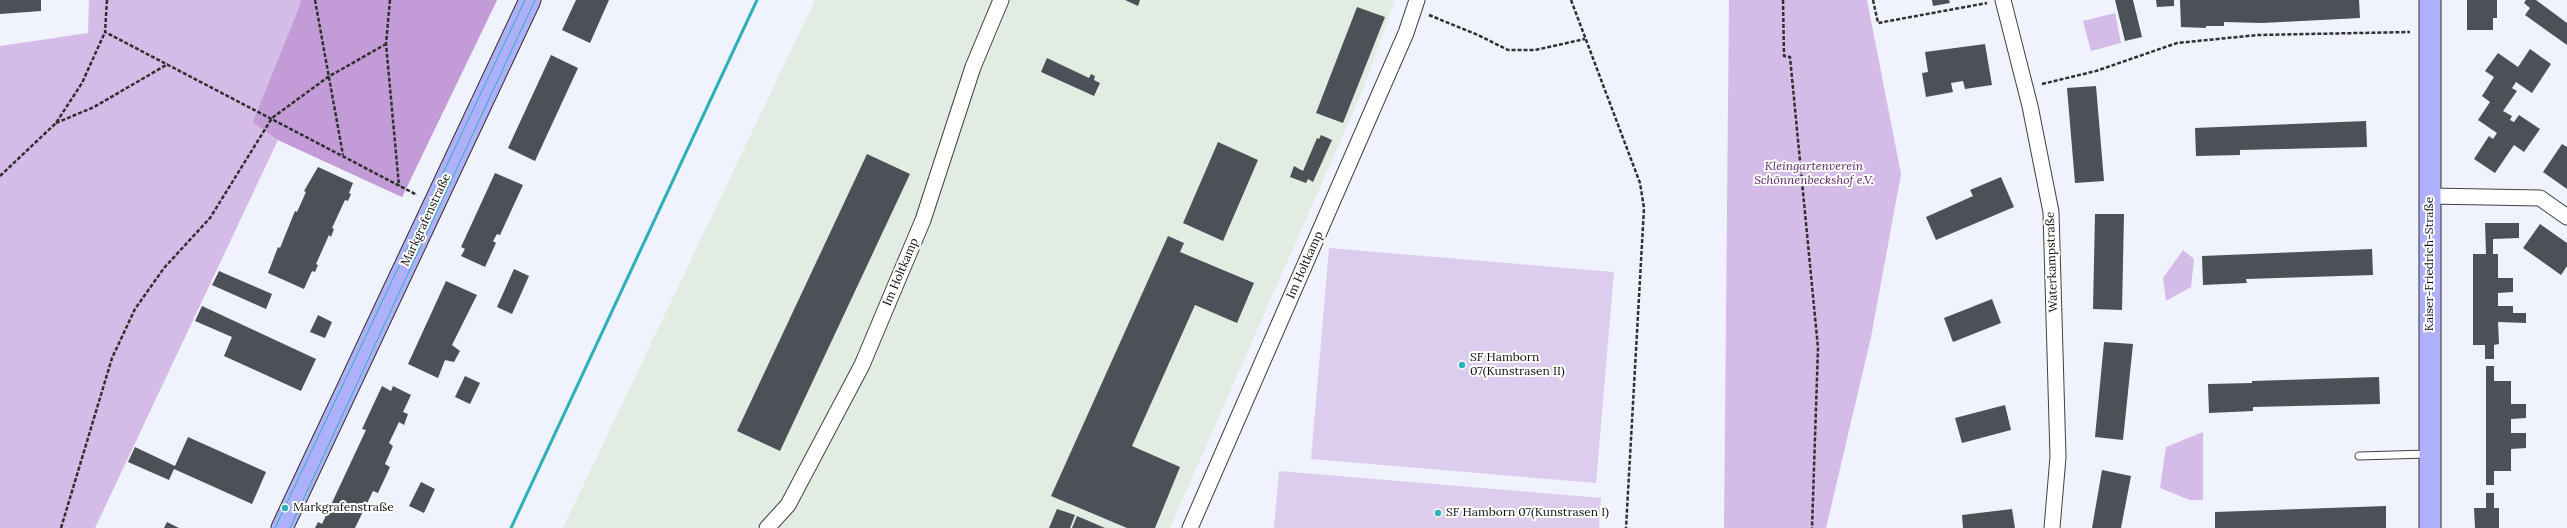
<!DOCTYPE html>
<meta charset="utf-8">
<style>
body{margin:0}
canvas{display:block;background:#f0f2fe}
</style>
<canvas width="2567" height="528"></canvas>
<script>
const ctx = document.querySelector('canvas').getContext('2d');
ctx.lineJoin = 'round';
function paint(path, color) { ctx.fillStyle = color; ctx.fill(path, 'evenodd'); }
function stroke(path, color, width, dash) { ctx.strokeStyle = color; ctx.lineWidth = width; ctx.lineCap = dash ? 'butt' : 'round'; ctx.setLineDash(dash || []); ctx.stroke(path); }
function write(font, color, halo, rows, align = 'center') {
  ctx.font = font + ' Lora,serif'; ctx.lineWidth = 4; ctx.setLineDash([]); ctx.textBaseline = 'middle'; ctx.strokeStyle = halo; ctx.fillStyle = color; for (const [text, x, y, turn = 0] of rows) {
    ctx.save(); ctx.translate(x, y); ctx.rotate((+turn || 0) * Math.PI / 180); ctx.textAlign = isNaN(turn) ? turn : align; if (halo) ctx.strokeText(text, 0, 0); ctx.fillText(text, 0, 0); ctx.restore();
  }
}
paint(new Path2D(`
 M815,0H1395L1362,92L1170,528H563Z`), '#e3ece3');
paint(new Path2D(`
 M89,0H497L402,197L278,140L95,528H0V46L88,33Z
 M1729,0H1867L1901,174L1871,337L1826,528H1724Z
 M2115,13L2121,43L2091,51L2083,21Z
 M2183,250L2194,259L2191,287L2166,301L2163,278Z
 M2203,432V500H2190L2160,488L2166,447Z`), '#d5bbe7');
paint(new Path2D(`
 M300,0H497L402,197L278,140L253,122L301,3Z`), '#c29bd7');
paint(new Path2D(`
 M1329,248L1614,272L1596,483L1311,459Z
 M1279,471L1601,498L1599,528H1274Z`), '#dccdef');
paint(new Path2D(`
 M0,0H41V11L0,14Z
 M576,0H609L590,43L562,30Z
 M1125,0H1140L1138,6Z
 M1932,0H1949L1950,3L1933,6Z
 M2115,0H2133L2142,37L2125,41Z
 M2156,0H2174V6L2157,7Z
 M2180,0H2359L2360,18L2262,23L2224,22V26H2206V28L2181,27Z
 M2467,0H2497V18H2493V30H2467Z
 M2526,0H2536L2567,23V45L2525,15L2530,8L2524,3Z
 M1357,7L1385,17L1343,123L1316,113Z
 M1985,44L1992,85L1965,89L1963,81L1951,83L1953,92L1926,97L1922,73L1928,72L1925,52Z
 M2530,49L2551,64L2532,93L2516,82L2512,88L2517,91L2503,111L2512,116L2510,120L2514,122L2519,115L2540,129L2524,152L2514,145L2495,173L2474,159L2489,136L2493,139L2497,133L2478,120L2490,102L2482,96L2494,77L2485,71L2498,53L2518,67Z
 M551,55L578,68L535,161L508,148Z
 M1047,58L1089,78L1091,74L1095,76L1094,80L1100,83L1094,96L1041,72Z
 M2096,86L2104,181L2075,183L2067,88Z
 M2366,121L2367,147L2240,150V155L2196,156L2195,128Z
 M1321,135L1332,140L1313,182L1308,179L1306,183L1290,177L1294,166L1303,171L1317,138L1319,139Z
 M1218,142L1258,160L1223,241L1183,223Z
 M2562,144L2567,147V189L2543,172Z
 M867,154L910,174L780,451L737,431Z
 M318,167L353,183L349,193L351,194L348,201L345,200L332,228L334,229L331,237L329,235L316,264L318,265L315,272L312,271L304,289L268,273L278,247L280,248L295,211L297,212L306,192L304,191Z
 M495,173L523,185L500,235L497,234L493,241L496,243L485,267L461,256L465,249L461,247Z
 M2001,177L2014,207L1936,240L1926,217L1973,196L1970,190Z
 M2095,214H2124L2122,310L2093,309Z
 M2485,223H2519V238L2493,239V254H2498V278H2513V292L2498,293V306H2513V313H2526V323L2498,322L2499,344L2494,345V359H2485V345H2473V254H2486Z
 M2540,224L2567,243V266L2561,275L2523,248Z
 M1168,236L1184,243L1180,252L1254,283L1237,323L1195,305L1132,446L1180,467L1155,528H1127L1051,496Z
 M2372,249L2373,275L2246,279L2247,283L2203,285L2202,256Z
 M514,269L529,276L512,314L497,307Z
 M219,271L272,294L266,309L212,285Z
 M446,281L477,295L452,345L460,351L454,362L445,360L438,378L408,364Z
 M1992,299L2001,323L1953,342L1944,318Z
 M202,306L316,359L301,391L224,356L232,337L195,321Z
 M318,315L332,322L325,338L310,332Z
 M2104,342L2133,344L2123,440L2095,437Z
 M2486,366H2494V381H2511V404H2526V418L2511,419V433H2526V448L2511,449V471H2494V485H2486Z
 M465,376L480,383L470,404L455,397Z
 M2379,377L2380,404L2253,407V411L2209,413L2208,384L2252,383V381Z
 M382,386L391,391L393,386L411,395L403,412L408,414L404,425L399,422L389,443L393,446L385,464L390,467L378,493L373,491L355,528H315L318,522L322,524L366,430L362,429Z
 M2005,405L2011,430L1962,443L1955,418Z
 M188,437L266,472L252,504L174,469L169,480L128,462L135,447L175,466Z
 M2102,470L2131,476L2121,528H2092Z
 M421,482L435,489L424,513L409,506Z
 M2486,493H2494V508H2499V528H2475L2474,508H2486Z
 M2386,506V528H2215V512Z
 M1057,509L1075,515L1070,528H1049Z
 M2012,509L2015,528H1963L1962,515Z
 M1077,516L1105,528H1072Z
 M167,522L179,528H164Z`), '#4b5156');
const lane = new Path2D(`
 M2359,456L2428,454`);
const street = new Path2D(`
 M2003,0L2030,106L2051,212L2058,457L2052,528
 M2430,196L2540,198L2567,217
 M767,528L788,505L862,365L923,220L973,67L1001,0
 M1190,528L1406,33L1417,0`);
const secondary = new Path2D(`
 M282,528L530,0
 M2430,528V0`);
stroke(lane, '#414141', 9);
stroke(street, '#414141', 17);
stroke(secondary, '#303030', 23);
stroke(new Path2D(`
 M107,0L105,32L417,195
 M315,0L343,155
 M390,0L386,44L399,186
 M1571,0L1640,183L1644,208L1626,528
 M1783,0L1784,56L1790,57L1818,348L1812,528
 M1873,0L1878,23L1987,3
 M1429,15L1478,35L1508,50H1535L1585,39
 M2042,84L2096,71L2177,43L2258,35L2410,32
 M56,123L94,107L168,64
 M0,176L56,123L82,83L105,32
 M61,528L112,358L135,309L164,268L210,218L272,118L328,77L386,44`), '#303030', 2.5, [4, 2]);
stroke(lane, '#fff', 7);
stroke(street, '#fff', 15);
stroke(secondary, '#afb0fb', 21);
stroke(new Path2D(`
 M275,528L525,0
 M290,528L535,0`), '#2db0b8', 1);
stroke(new Path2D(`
 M511,528L757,0`), '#2db0b8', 3);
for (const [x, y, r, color] of [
 [1462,365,4,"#2db0b8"],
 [285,508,4,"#2db0b8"],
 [1438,513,4,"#2db0b8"]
]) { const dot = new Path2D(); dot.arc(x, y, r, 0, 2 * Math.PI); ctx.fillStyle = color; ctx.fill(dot); stroke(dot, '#fff', 1.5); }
write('italic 12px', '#5c2263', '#fff', [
 ["Kleingartenverein",1814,167],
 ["Schönnenbeckshof e.V.",1814,181]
]);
write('12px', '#0e0e0e', '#fff', [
 ["Markgrafenstraße",426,220,-65],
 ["Waterkampstraße",2052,262,-92],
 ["Kaiser-Friedrich-Straße",2430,264,-90],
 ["Im Holtkamp",1305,265,-66],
 ["Im Holtkamp",901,272,-67]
]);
write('12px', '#0e0e0e', '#fff', [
 ["SF Hamborn",1470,358],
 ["07(Kunstrasen II)",1470,372],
 ["Markgrafenstraße",293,508],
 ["SF Hamborn 07(Kunstrasen I)",1446,513]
], 'left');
</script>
